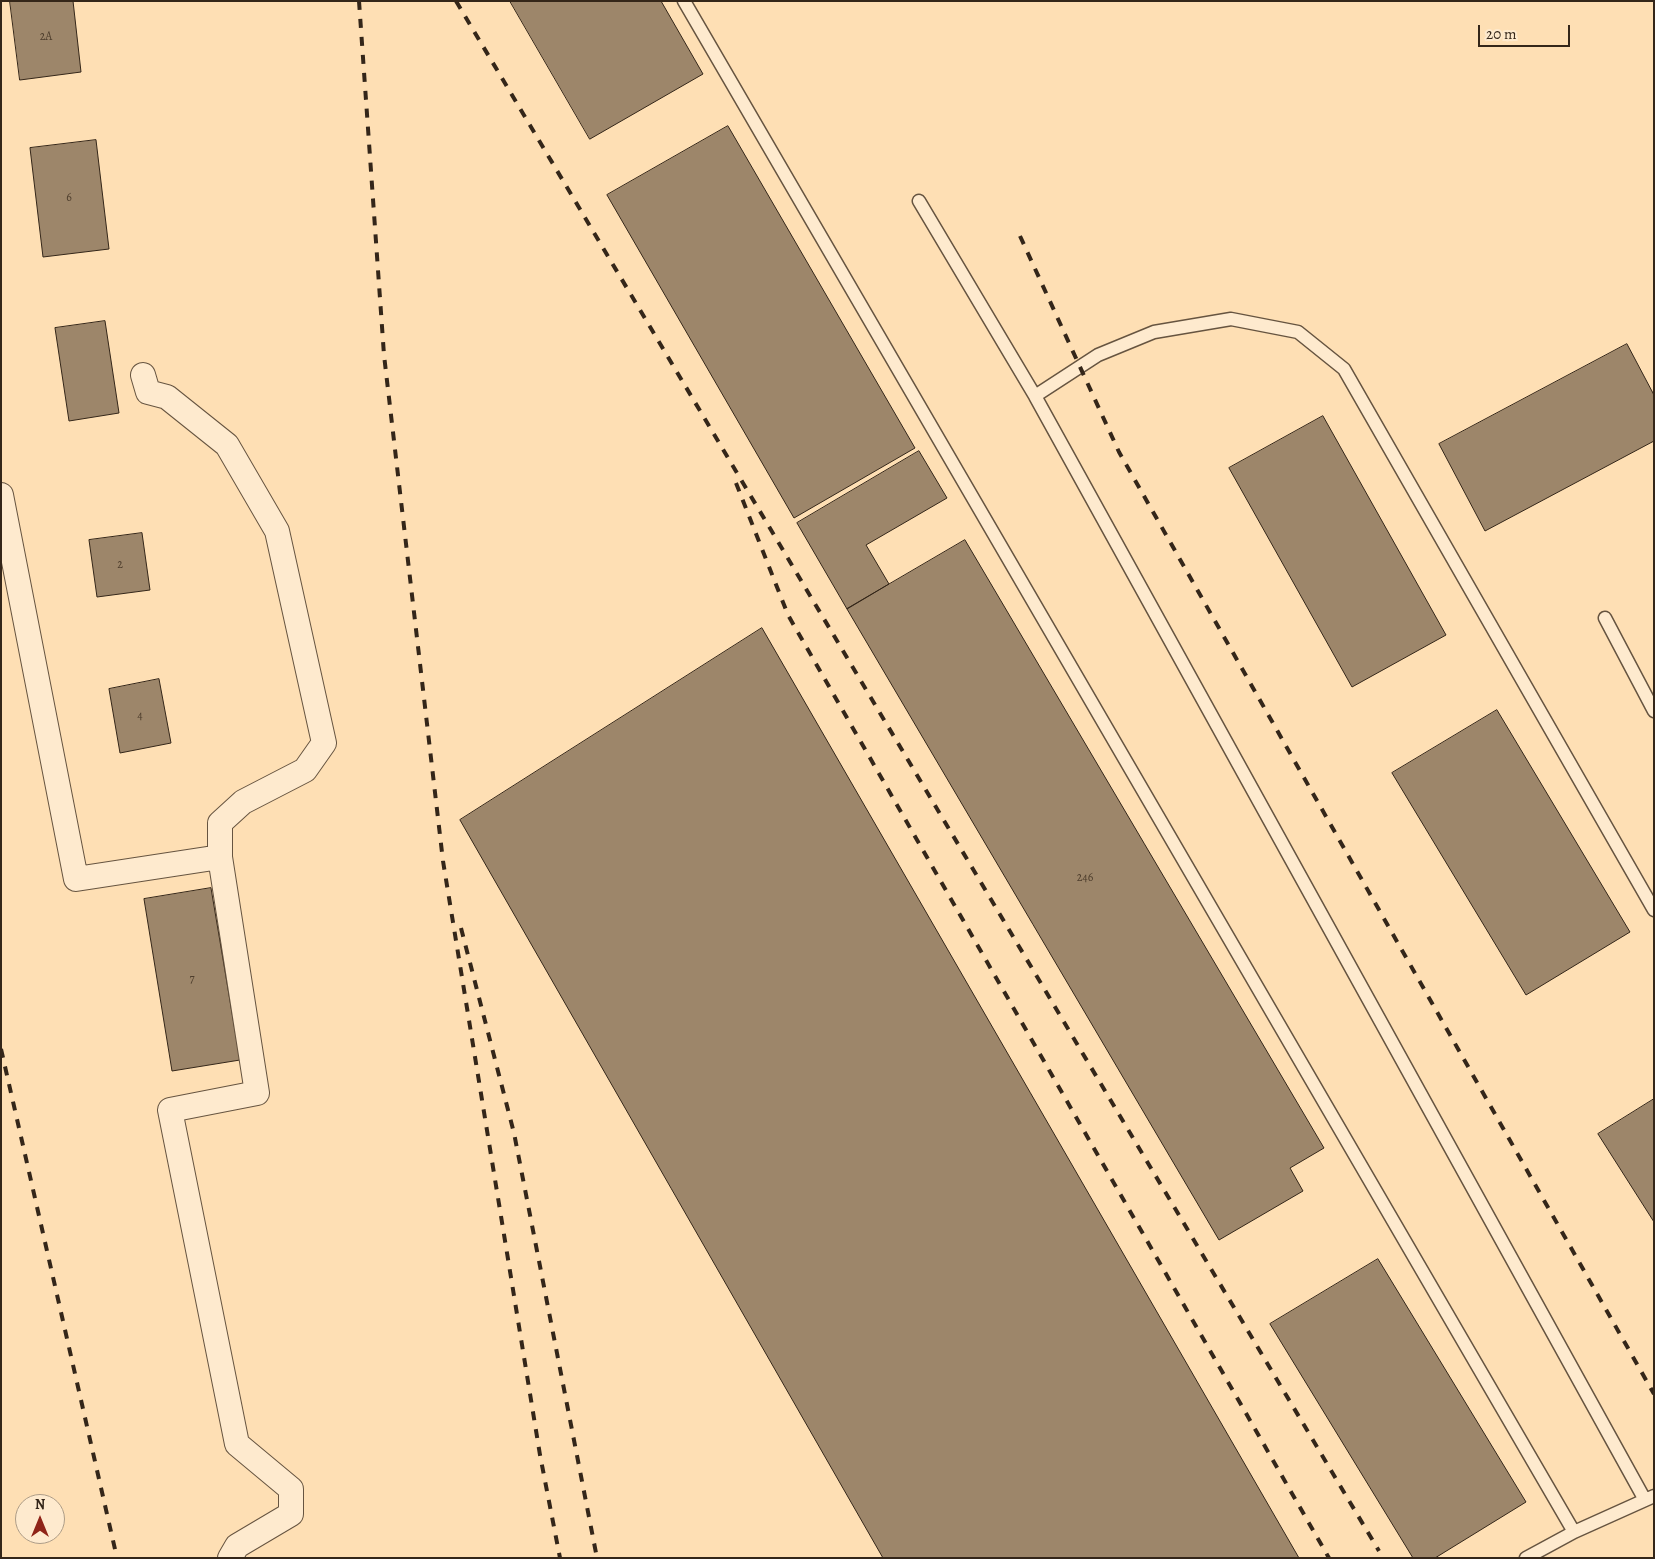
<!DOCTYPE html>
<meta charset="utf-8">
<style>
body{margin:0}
#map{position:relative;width:1655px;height:1559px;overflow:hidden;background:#fedfb4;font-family:Alegreya,serif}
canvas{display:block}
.frame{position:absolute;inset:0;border:2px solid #342619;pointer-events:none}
.north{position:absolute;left:15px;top:1494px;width:50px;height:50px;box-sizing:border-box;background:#feeace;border:1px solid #ad9c86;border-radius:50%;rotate:0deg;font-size:14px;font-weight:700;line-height:20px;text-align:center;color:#342619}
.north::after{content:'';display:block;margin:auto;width:18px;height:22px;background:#8f2418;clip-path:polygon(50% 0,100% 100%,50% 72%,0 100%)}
.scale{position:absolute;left:1478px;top:25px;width:92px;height:22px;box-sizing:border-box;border:2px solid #342619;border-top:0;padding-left:6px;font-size:15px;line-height:18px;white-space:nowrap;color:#342619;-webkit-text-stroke:4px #feeace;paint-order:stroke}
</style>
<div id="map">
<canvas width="1655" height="1559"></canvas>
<div class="frame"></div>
<div class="north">N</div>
<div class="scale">20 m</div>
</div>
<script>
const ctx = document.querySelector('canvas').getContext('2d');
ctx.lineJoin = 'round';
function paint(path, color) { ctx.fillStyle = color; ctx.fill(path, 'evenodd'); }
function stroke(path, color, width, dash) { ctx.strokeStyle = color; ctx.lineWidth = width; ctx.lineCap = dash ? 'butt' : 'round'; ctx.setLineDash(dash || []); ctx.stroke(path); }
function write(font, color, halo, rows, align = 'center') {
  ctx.font = font + ' Alegreya,serif'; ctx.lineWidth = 4; ctx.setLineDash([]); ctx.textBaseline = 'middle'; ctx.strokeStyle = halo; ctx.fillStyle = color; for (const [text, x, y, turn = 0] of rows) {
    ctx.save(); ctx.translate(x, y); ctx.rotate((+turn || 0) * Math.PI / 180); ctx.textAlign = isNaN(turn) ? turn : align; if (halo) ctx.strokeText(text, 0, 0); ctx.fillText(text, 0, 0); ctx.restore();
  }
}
const building = new Path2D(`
 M10,1H73L81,72L20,80Z
 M510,1H661L703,74L590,139Z
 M728,126L915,448L794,518L607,195Z
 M96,140L109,249L43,257L30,148Z
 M105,321L119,413L69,421L55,328Z
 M1627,344L1654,395V441L1485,531L1439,444Z
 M1323,416L1446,635L1352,687L1229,468Z
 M919,451L947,498L866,545L889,584L847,609L797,523Z
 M142,533L150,590L97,597L89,540Z
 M965,540L1324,1148L1290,1168L1303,1191L1219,1240L847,609Z
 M762,628L1299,1558H883L460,820Z
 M159,679L171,743L120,753L109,689Z
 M1497,710L1630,932L1526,995L1392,773Z
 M211,888L240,1060L172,1071L144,899Z
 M1654,1099V1222L1598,1134Z
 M1378,1259L1526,1502L1435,1558H1413L1270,1324Z`);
paint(building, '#9d866a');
stroke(building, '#342619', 1);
const service = new Path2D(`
 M684,1L1574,1532
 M919,201L1035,396L1645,1500
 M1035,396L1098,355L1154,332L1231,319L1298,332L1344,369L1654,910
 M1605,618L1654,711
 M1526,1558L1574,1532L1654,1496`);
const minor = new Path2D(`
 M1,495L76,879L220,857V823L243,802L305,770L324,743L277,531L227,445L167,397L148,392L143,375
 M220,857L257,1093L170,1110L237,1444L291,1489V1514L237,1546L230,1558`);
stroke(service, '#665440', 15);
stroke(minor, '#665440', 26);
stroke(service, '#feeace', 12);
stroke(minor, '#feeace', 24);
stroke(new Path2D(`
 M359,1L384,355L443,861L540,1455L560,1558
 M456,1L1379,1551
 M1020,236L1119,452L1654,1394
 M736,483L788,615L1329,1558
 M461,928L514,1133L597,1558
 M1,1049L117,1558`), '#342619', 4, [9, 9]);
write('12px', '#4e3e2d', null, [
 ["2А",46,37],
 ["6",69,198],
 ["2",120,565],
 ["4",140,716],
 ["246",1085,878],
 ["7",192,979]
]);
</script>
